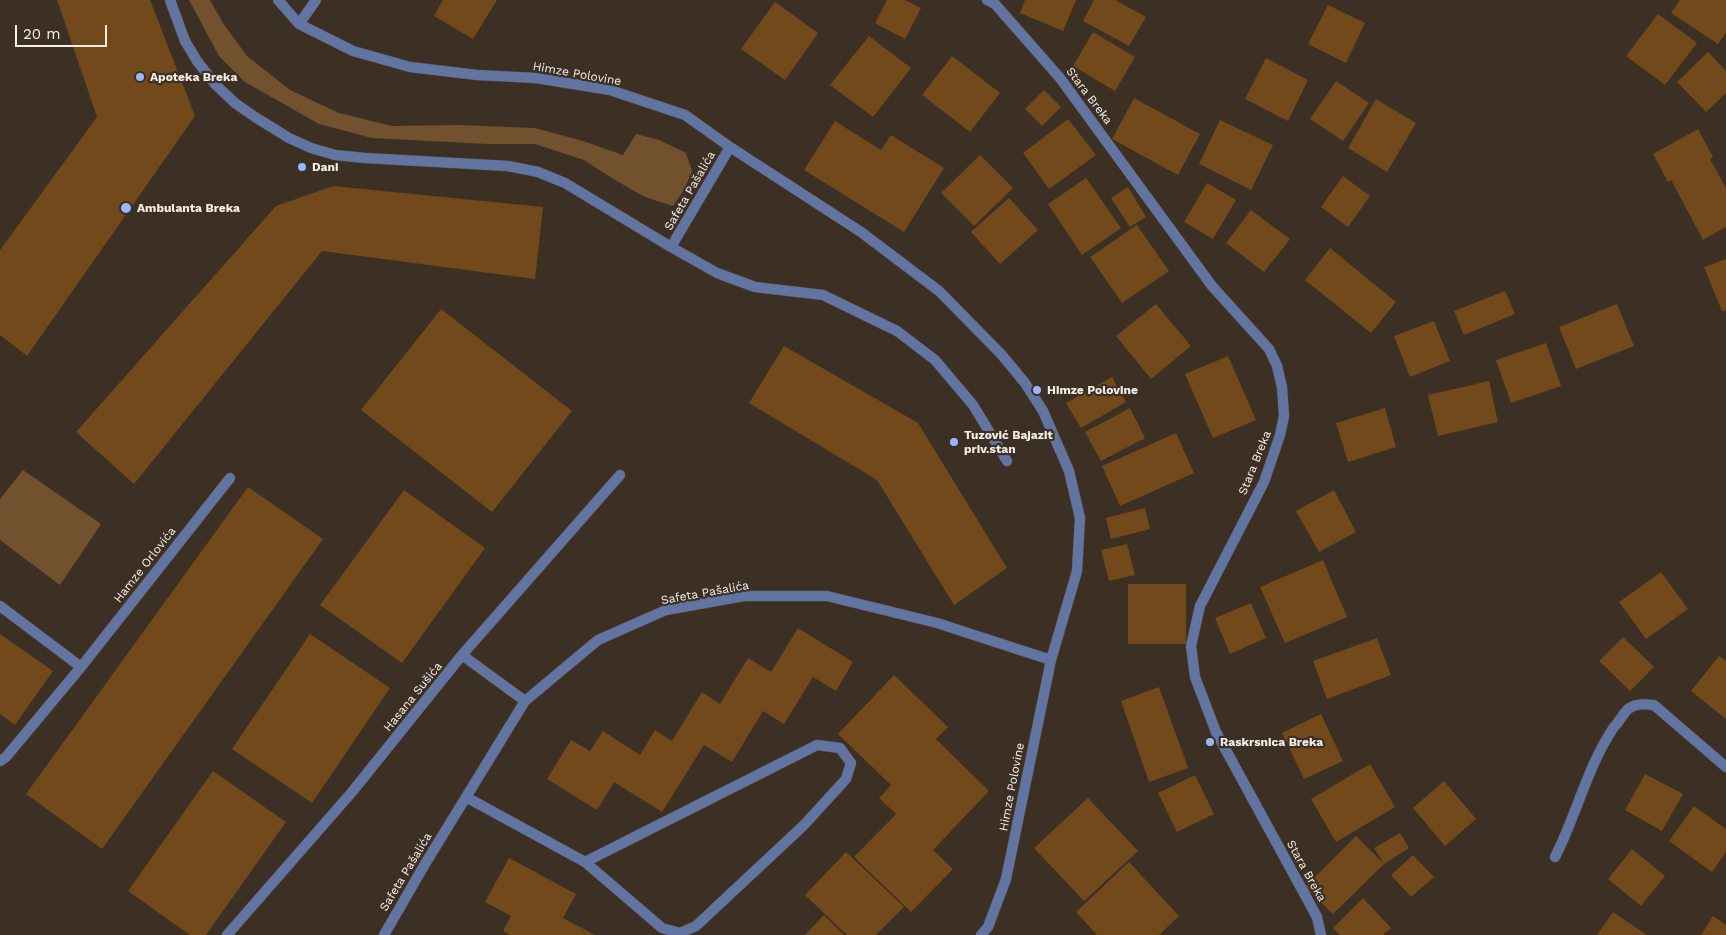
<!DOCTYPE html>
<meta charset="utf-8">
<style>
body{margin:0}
#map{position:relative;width:1726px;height:935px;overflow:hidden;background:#3c3025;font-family:"Work Sans",sans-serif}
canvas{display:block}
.scale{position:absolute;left:15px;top:25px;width:92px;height:22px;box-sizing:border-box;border:2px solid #f6efe8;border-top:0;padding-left:6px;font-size:15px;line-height:18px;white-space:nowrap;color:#f6efe8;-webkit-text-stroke:4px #3c3025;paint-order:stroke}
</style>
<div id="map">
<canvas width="1726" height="935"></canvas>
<div class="scale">20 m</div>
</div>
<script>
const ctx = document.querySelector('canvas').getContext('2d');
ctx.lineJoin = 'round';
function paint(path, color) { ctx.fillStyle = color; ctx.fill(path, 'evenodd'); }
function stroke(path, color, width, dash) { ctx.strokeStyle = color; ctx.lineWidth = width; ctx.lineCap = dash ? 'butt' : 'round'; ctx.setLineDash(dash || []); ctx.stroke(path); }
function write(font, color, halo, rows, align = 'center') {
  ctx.font = font + ' "Work Sans",sans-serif'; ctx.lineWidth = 4.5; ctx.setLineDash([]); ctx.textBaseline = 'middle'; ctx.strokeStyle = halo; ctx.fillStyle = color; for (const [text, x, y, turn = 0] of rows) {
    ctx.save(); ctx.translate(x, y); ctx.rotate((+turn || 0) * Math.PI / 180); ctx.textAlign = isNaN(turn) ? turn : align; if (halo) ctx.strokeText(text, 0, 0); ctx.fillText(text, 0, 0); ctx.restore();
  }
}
paint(new Path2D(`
 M189,0H210L223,23L247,56L290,90L339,113L392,126L459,125L535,128L583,141L623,155L636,134L659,140L686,153L692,171L684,190L673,206L645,197L615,180L584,160L535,144H487L372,138L319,124L245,82L219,56Z
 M23,470L101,524L60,585L0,540V499Z`), '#72512f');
paint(new Path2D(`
 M57,0H150L195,116L27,356L0,335V250L97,117Z
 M443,0H497L473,39L434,16Z
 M887,0H905L921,8L905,39L875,23Z
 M1025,0H1076L1063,31L1020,13Z
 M1094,0H1115L1146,17L1129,46L1083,21Z
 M1680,0H1726V32L1718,44L1671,13Z
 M775,2L818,33L785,80L741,49Z
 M1328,5L1365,23L1346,63L1308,44Z
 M1658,14L1697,43L1665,85L1626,56Z
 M1093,32L1135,57L1115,91L1073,66Z
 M869,36L911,68L873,117L830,85Z
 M1708,52L1726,71V93L1706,112L1677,82Z
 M952,56L1000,93L970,132L922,95Z
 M1266,58L1308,80L1288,121L1245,99Z
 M1336,81L1369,103L1343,141L1310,119Z
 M1044,90L1061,107L1042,126L1025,109Z
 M1134,98L1200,134L1178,175L1112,139Z
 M1376,99L1416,123L1387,172L1348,148Z
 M1068,119L1096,155L1049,189L1023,153Z
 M1220,120L1273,145L1251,190L1199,164Z
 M835,121L881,150L891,135L944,168L904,232L804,170Z
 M1698,129L1713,157L1710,159L1726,188V227L1703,240L1671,180L1668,182L1653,154Z
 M980,155L1013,188L974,226L941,193Z
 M1343,176L1370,196L1348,227L1321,207Z
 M1086,178L1121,228L1082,255L1048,204Z
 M1207,183L1236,200L1213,239L1184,222Z
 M333,186L543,207L535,279L322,251L134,484L76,432L276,206Z
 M1128,187L1146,217L1130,227L1111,198Z
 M1009,198L1038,230L1000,264L971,232Z
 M1251,210L1290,239L1264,272L1226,243Z
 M1137,225L1169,271L1122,303L1090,257Z
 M1330,248L1396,302L1371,333L1305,280Z
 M1726,259V310L1722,311L1704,267Z
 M1505,291L1515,314L1464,335L1454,311Z
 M1156,304L1191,346L1151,379L1116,336Z
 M1617,304L1634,346L1576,369L1559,327Z
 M441,309L572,411L492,512L361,410Z
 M1434,321L1450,361L1410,377L1394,336Z
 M1546,343L1561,386L1511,403L1496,360Z
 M784,346L918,423L1007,568L954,605L877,480L749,403Z
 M1228,356L1256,420L1213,438L1185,374Z
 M1112,377L1126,402L1081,428L1066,403Z
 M1489,381L1498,422L1438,436L1428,395Z
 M1130,408L1145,438L1101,461L1085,432Z
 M1385,408L1396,447L1348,462L1336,423Z
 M1176,433L1194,473L1120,506L1102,466Z
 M248,487L323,539L102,849L26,794Z
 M404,490L485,548L402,663L320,605Z
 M1334,490L1356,532L1319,552L1296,511Z
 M1145,508L1150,529L1111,539L1106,518Z
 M1127,544L1135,575L1109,581L1101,550Z
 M1323,560L1347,617L1285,643L1260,587Z
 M1661,572L1688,609L1646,639L1619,602Z
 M1128,584H1186V644H1128Z
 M1251,603L1266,638L1230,654L1215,618Z
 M798,628L853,662L836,691L813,677L784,724L763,711L732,762L704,745L662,812L614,782L597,810L547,779L571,740L590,751L603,731L640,755L655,730L672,741L702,692L720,704L748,658L771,672Z
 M0,634L53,671L15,725L0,714Z
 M310,634L390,688L312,803L232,749Z
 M1623,637L1654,667L1630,691L1599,661Z
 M1377,638L1391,675L1327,699L1313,661Z
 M1719,656L1726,661V719L1691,691Z
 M894,675L948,727L936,739L989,791L933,850L953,869L911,912L854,857L896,814L879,798L891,785L838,734Z
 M1159,687L1188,768L1149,782L1121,701Z
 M1321,714L1343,761L1304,779L1282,733Z
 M1370,764L1395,807L1336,842L1311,799Z
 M213,771L286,822L206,935H190L128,891Z
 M1645,774L1683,794L1662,831L1625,810Z
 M1195,775L1214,814L1177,832L1158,793Z
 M1444,781L1476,819L1445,846L1413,808Z
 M1088,798L1138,851L1084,901L1034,848Z
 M1694,806L1726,829V852L1712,872L1669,841Z
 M1400,833L1409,848L1384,864L1333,914L1305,887L1356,836L1384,864L1374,848Z
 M1632,849L1665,876L1641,906L1608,879Z
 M846,852L904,907L876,935H847L805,895Z
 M1413,855L1434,877L1411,897L1391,875Z
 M509,858L576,894L563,918L595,935H510L503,931L511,916L485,902Z
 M1129,862L1179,916L1159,935H1097L1076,912Z
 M1363,898L1391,928L1383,935H1340L1333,928Z
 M1613,912L1647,935H1597Z
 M824,915L844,935H805Z
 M1713,916L1726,925V935H1701Z`), '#71491a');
const street = new Path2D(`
 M170,0L185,41L197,61L215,84L235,103L255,117L289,138L311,148L335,155L365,158L508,166L538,172L565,183L671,247L717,273L755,287L823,295L897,331L935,360L973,405L1007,461
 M278,0L299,24L353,51L410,67L477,75L536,78L610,90L685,115L730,147L861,232L939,291L1001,354L1025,383L1043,411L1069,471L1080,518L1077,571L1051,660L1006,879L988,927L981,935
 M987,0L995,4L1060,78L1212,286L1269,349L1277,366L1282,387L1284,416L1280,435L1264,482L1200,606L1191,646L1195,677L1216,732L1317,917L1321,935
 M299,24L316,0
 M671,247L730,147
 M0,606L81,667
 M462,655L525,701
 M0,761L6,757L81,667L230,478
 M466,797L585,862L662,928L680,933L696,926L804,825L846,779L851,763L840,748L817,745L585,862
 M1555,857C1577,814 1587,767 1614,727C1619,722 1623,714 1628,709C1636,703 1645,704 1654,705L1726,767
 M227,935L352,792L462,655L620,475
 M384,935L425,864L525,701L598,640L666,610L744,596H827L937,623L1051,660`);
stroke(street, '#5a4f44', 11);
stroke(street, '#6275a2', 10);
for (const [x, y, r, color] of [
 [140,77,5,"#98b6fd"],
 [302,167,5,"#98b6fd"],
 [126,208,6,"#98b6fd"],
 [1037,390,5,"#98b6fd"],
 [954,442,5,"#98b6fd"],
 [1210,742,5,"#98b6fd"]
]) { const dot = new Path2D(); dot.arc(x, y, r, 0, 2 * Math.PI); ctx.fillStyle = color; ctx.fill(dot); stroke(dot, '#3c3025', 2); }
write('12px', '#f6efe8', '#3c3025', [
 ["Himze Polovine",577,74,10],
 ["Stara Breka",1089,96,53],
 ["Safeta Pašalića",690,191,-60],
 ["Stara Breka",1255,463,-68],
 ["Hamze Orlovića",145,565,-52],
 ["Safeta Pašalića",705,593,-10],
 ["Hasana Sušića",413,697,-51],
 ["Himze Polovine",1012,787,-79],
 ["Stara Breka",1306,871,61],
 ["Safeta Pašalića",406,872,-59]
]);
write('bold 12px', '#f6efe8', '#3c3025', [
 ["Apoteka Breka",150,77],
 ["Dani",312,167],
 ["Ambulanta Breka",137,208],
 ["Himze Polovine",1047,390],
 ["Tuzović Bajazit",964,435],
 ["priv.stan",964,449],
 ["Raskrsnica Breka",1220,742]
], 'left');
</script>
